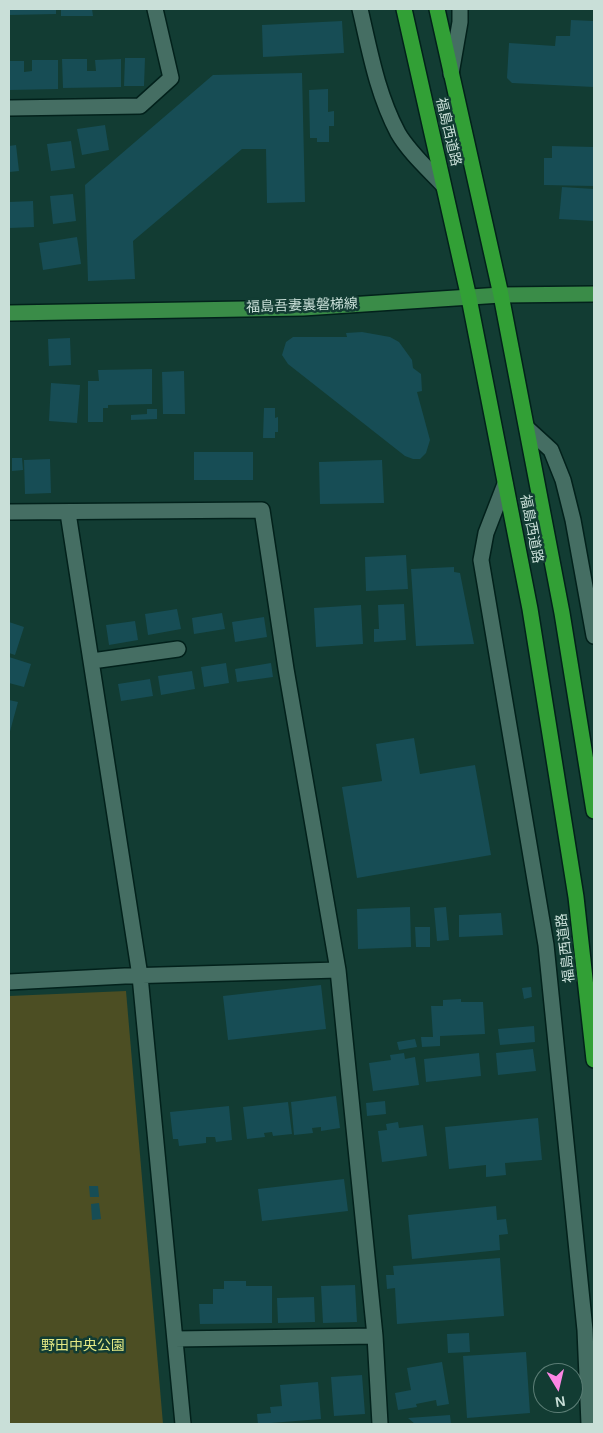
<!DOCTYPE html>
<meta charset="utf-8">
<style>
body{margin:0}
#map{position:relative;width:603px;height:1433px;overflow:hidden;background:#123c33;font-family:Helvetica,sans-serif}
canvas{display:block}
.frame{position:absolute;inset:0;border:10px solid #c9dfd8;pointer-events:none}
.north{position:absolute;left:533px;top:1363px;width:50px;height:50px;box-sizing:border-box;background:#123c33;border:1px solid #5b7d75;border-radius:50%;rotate:171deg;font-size:14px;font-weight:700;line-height:20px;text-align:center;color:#c9dfd8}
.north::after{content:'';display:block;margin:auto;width:18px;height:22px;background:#fc86e4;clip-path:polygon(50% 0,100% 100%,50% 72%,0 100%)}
</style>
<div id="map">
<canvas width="603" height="1433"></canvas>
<div class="frame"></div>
<div class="north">N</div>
</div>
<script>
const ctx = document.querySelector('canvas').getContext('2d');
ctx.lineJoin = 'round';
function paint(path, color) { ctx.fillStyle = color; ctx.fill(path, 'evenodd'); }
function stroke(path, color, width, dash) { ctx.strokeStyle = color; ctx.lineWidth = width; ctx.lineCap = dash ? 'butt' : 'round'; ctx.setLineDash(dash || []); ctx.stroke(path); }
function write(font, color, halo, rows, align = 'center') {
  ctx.font = font + ' Helvetica,"Noto Sans JP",sans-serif'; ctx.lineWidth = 5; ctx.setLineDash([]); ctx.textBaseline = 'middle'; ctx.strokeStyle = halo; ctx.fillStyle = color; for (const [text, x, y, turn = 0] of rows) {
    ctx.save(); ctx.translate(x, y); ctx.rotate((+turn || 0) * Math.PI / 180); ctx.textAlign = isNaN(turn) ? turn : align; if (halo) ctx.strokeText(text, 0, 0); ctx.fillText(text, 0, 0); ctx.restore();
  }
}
paint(new Path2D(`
 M126,991L163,1424H9V996Z`), '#4c4e23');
paint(new Path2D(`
 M9,9H56V14L9,15Z
 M61,9H92L93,16H61Z
 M571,20L594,21V87L512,83L507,78L509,43L555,46L556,36H570Z
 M342,21L344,53L263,57L262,25Z
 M125,58H145L144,86H124Z
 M62,59H87V71H96L95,60L121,59V87L63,88Z
 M32,60H58V89L9,90V61H24V72L32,71Z
 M302,73L305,202L267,203L266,149H242L133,241L135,279L88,281L85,185L213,75Z
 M328,89V112L334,111V126H329V142H317V138H310L309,90Z
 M105,125L109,150L82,155L77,129Z
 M71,141L75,168L51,171L47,144Z
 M16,145L19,171L9,172V146Z
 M552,146L594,147V186L544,185V158H552Z
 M562,187L594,189V221L559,219Z
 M73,194L76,221L53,224L50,196Z
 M33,201L34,227L9,228V202Z
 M77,237L81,264L43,270L39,243Z
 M362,332L390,337L399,342L412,360L413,368L421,374L422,391L417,392L430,440L426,453L420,459H413L405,456L288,364L282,355L286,342L293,337H347L346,333Z
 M70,338L71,365L49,366L48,339Z
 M152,369V404L108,405V408H103V422H88V381H99L98,370Z
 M184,371L185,414H163L162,372Z
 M51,383L80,385L77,423L49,421Z
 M264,408H275V418L278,417V432H275V438H263Z
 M147,409H157V419L131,420V415L147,414Z
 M194,452H253V480H194Z
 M12,458H22L23,470L12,471Z
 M50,459L51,493L25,494L24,460Z
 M382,460L384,503L320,504L319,462Z
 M406,555L408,589L366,591L365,557Z
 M454,567V572L460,573L474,644L416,646L411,569Z
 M404,604L406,640L374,642V629H379L378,605Z
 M361,605L363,644L316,647L314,608Z
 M177,609L181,629L148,635L145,614Z
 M222,613L225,629L194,634L192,618Z
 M264,617L267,637L235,642L232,622Z
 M135,621L138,640L109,645L106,625Z
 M9,622L24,627L15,655L9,653Z
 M9,657L31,664L24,687L9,683Z
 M226,663L229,683L204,687L201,667Z
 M271,663L273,677L237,682L235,669Z
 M192,671L195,689L161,695L158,676Z
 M150,679L153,696L121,701L118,684Z
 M9,700L18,702L9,735Z
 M414,738L420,774L475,765L491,855L357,878L342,787L382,781L376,744Z
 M410,907L411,947L358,949L357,909Z
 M446,907L449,940L437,941L434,908Z
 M501,913L503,935L459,937V915Z
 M415,927H430V947H416Z
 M321,985L326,1029L228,1040L223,996Z
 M531,987L532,997L524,999L522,988Z
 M461,999V1002H483L485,1034L440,1036V1046L422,1047L421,1037H433L431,1006H443V1000Z
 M534,1026L535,1042L500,1045L498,1029Z
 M415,1039L417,1047L399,1050L397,1042Z
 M533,1049L536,1071L498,1075L496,1053Z
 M404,1053L405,1059L415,1057L419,1085L373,1091L369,1063L391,1060L390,1055Z
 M479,1053L481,1076L426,1082L424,1059Z
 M336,1096L340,1128L321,1131V1127L312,1128L313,1133L294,1135L291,1102Z
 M385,1101L386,1114L367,1116L366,1103Z
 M288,1102L292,1134L273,1136L272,1132L264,1133L265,1137L247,1139L243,1107Z
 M229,1106L232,1140L216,1142L215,1137H206V1143L179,1146L178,1139H173L170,1112Z
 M538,1118L542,1160L505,1163L506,1175L486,1177V1165L449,1169L445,1127Z
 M398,1122L399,1128L423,1125L427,1156L382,1162L378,1131L387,1130L386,1124Z
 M344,1179L348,1211L262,1221L258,1189Z
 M89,1186H98L99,1197H90Z
 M99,1203L101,1219L92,1220L91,1204Z
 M496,1206L497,1220L506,1219L508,1234L499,1235L500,1250L412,1259L408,1215Z
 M500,1258L504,1316L397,1324L395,1288L387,1289L386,1275H394L393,1266Z
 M224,1281H246V1286H272V1323L200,1324L199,1304H213V1289H224Z
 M355,1285L357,1322L323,1323L321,1286Z
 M314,1297L315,1322L278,1323L277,1298Z
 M469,1333L470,1352L448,1353L447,1334Z
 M526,1352L530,1413L467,1418L463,1356Z
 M442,1362L449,1404L437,1406L436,1400L416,1404L417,1407L398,1410L395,1393L411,1390L407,1368Z
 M362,1375L365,1414L334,1416L331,1377Z
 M318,1382L321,1419L258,1424L257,1414L271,1413L270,1407L282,1406L280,1385Z
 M450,1415L451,1424H415L408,1418Z`), '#174d55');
const minor = new Path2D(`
 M360,9C370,52 377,93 398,133C409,152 428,169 443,185
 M451,74L460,22V9
 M9,108L140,106L171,78L155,9
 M527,428L551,450L563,480L573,520L594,636
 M505,484L486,533L481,560L546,945L585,1330L589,1424
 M9,512L262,510L286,669L338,970L375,1336L380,1424
 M68,513L140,976L183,1424
 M92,661L178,649
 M9,982L125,976L338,970
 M175,1339L375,1336`);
const major = new Path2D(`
 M9,313L303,308L501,295L594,294`);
const highway = new Path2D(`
 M404,9L469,298L530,609L576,897L594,1060
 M437,9L501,295L562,613L594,811`);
stroke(minor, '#02211b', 18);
stroke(major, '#02211b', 18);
stroke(highway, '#02211b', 18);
stroke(minor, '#456e63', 15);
stroke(major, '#3a8c48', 15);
stroke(highway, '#32a036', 15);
write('14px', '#c9dfd8', '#123c33', [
 ["福島西道路",448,132,77],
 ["福島吾妻裏磐梯線",302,306,-2],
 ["福島西道路",531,529,79],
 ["福島西道路",566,948,-97]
]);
write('14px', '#e2e884', '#123c33', [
 ["野田中央公園",83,1346]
]);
</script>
